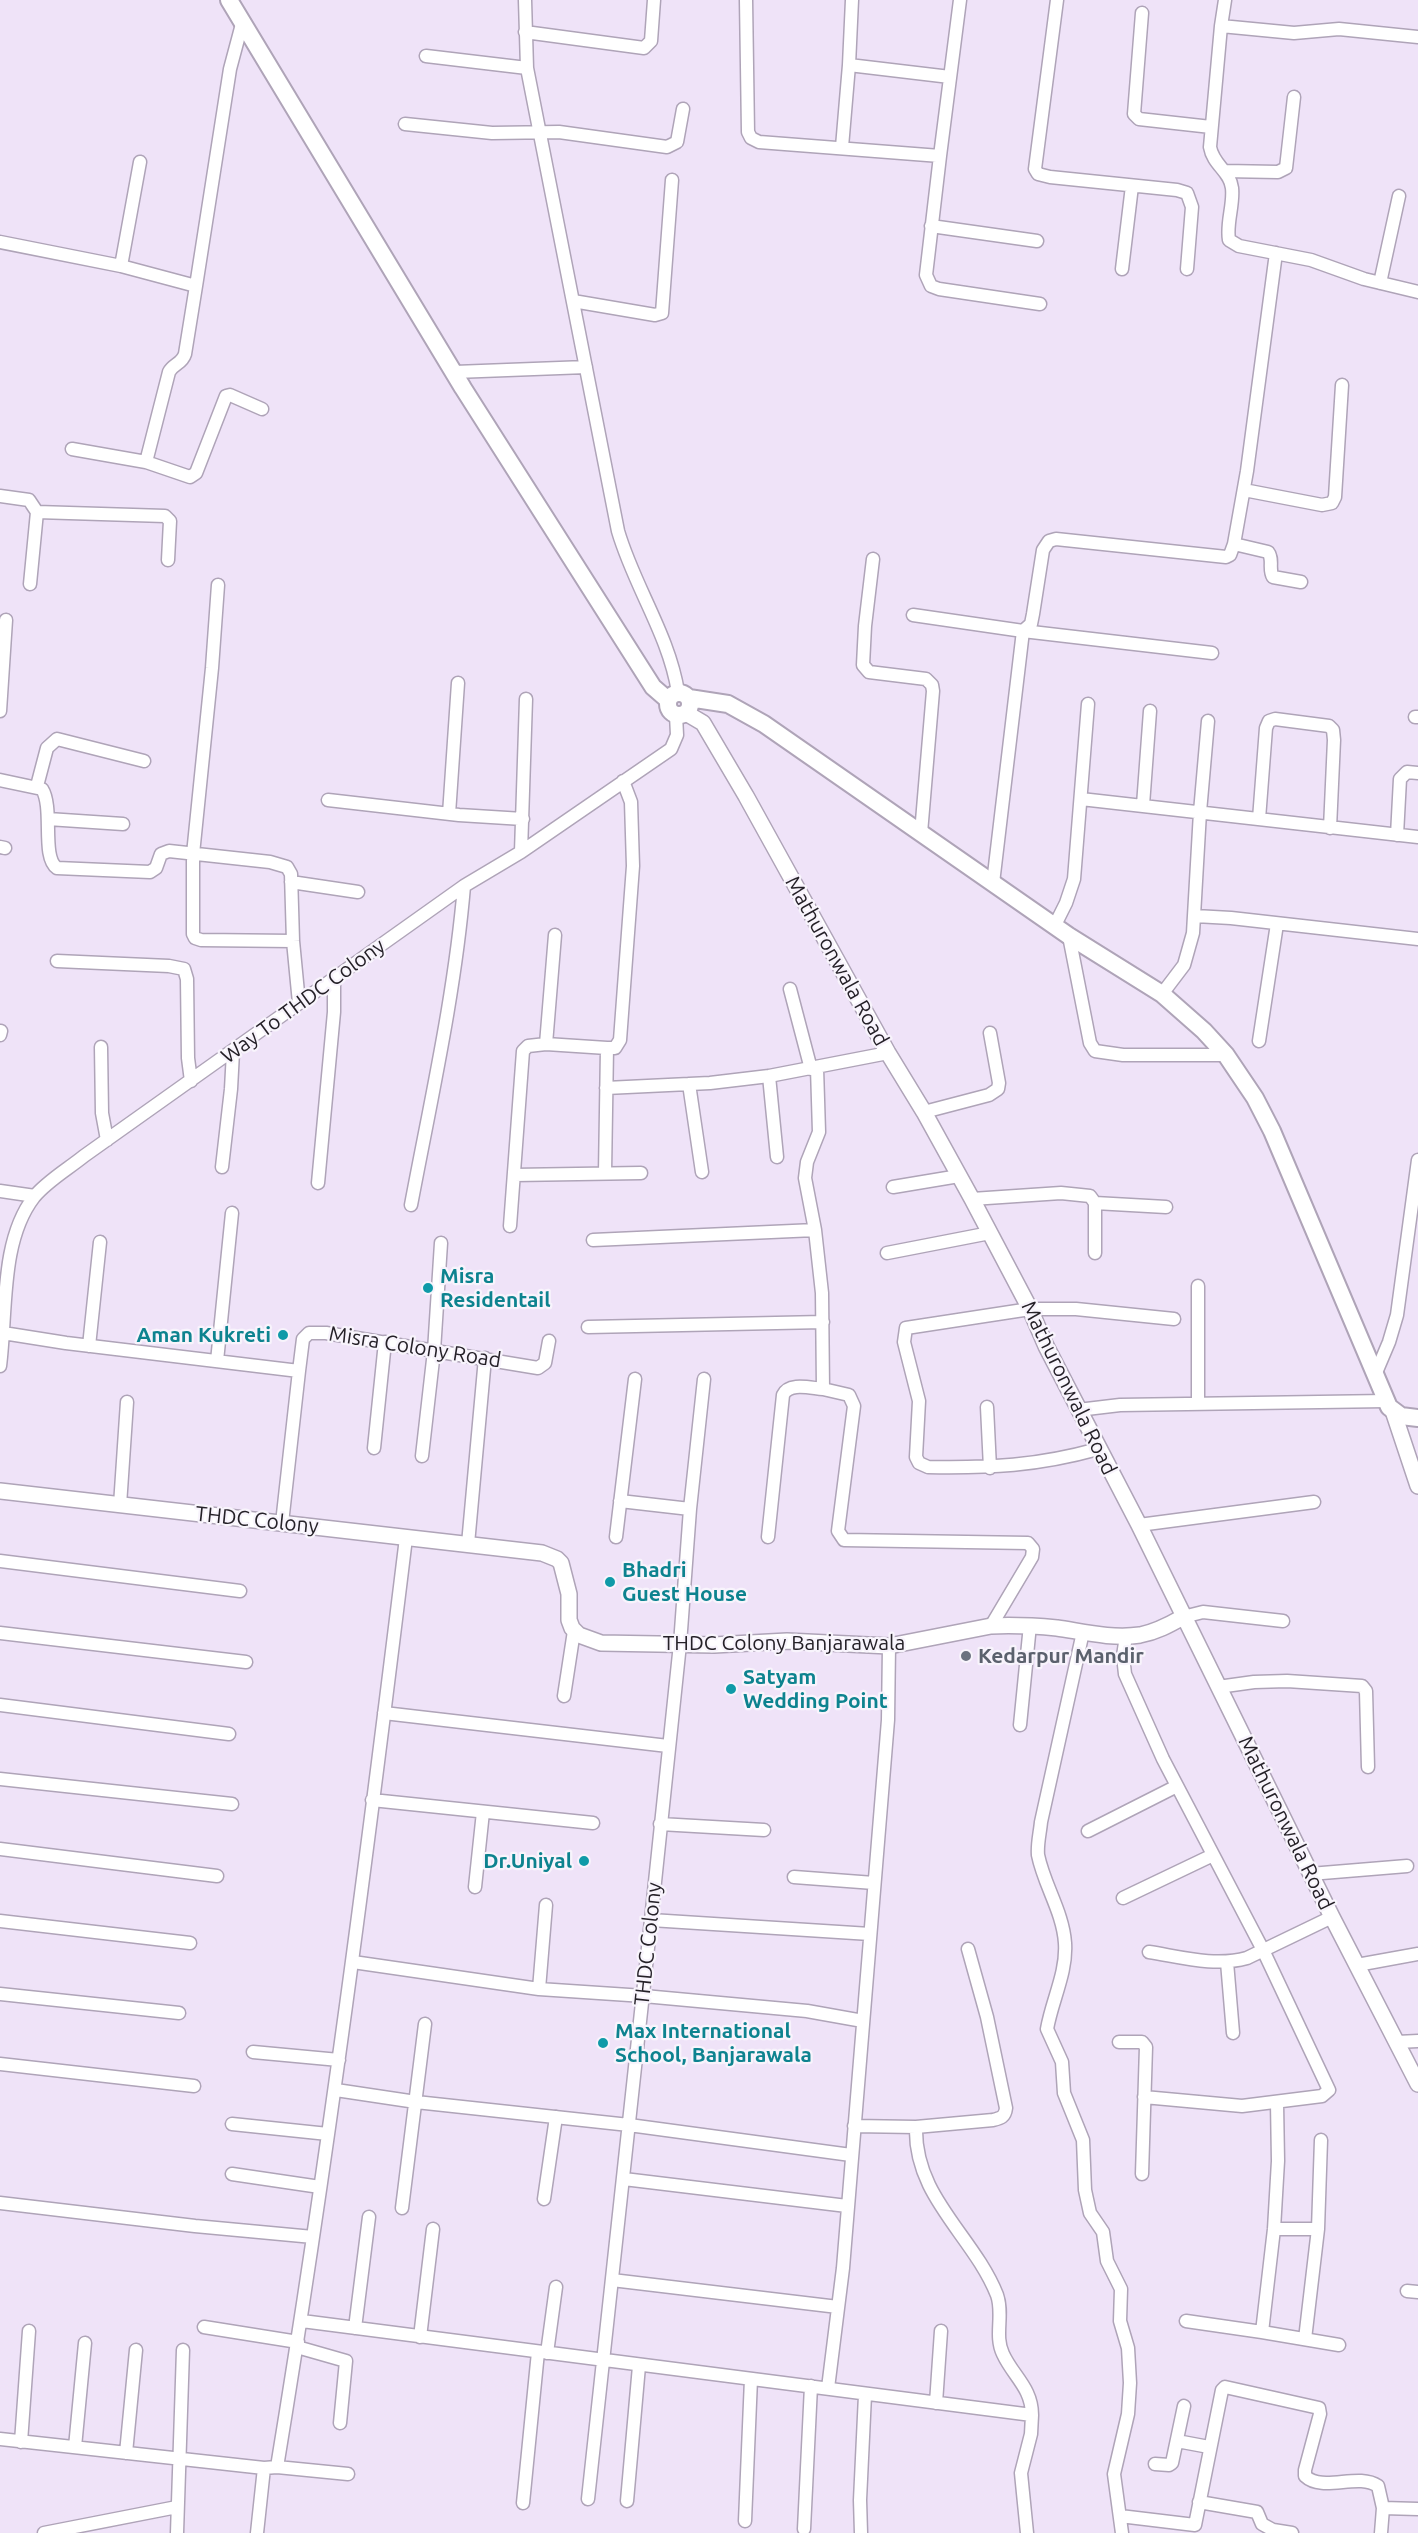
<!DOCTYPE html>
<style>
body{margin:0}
canvas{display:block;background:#efe3f8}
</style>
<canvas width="1418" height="2533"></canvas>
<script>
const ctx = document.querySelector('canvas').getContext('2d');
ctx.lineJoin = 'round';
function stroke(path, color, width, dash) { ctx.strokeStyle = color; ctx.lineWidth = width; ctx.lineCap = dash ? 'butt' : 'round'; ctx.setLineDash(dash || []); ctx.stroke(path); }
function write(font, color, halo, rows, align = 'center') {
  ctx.font = font + ' Ubuntu,sans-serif'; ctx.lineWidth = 4.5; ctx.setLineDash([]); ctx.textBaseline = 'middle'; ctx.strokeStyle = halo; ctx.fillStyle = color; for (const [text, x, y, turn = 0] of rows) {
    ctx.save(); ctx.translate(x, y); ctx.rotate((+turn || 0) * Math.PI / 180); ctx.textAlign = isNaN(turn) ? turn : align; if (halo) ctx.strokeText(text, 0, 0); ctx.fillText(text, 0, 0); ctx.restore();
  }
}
const minor = new Path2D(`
 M525,0L527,68L618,531C634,586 669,635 678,692
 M746,0L748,132L751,138L759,142L940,156L960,0
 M1057,0L1035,169L1038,174L1050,177L1177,190L1187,193L1192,207L1187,269
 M1225,0L1221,26L1210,147C1213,165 1230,171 1232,188C1234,205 1226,223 1229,240L1239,246L1311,260L1364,279L1418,292
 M1142,13L1134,114L1139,119L1211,127
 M1221,26L1294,33L1339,29L1418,37
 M525,32L644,48L651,41L654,0
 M426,56L527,68
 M849,65L852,0
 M405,124L492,133L559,132L667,147L677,142L683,109
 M842,147L849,65L950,77
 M940,156L926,275L931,286L939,289L1040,304
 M1225,171L1278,172L1286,168L1294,97
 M931,226L1037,241
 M0,242L121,266L196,286L230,69L242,24
 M121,266L140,162
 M1122,269L1132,186
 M1380,283L1399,196
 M573,301L655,315L662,313L672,180
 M455,372L586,367
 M72,449L146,462L190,477L196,473L226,396L230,395L262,409
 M146,462L169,372C173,364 182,364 185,354L196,286
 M1244,490L1322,505L1332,503L1335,497L1342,385
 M0,496L29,500L37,512L30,584
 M37,512L165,516L170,521L168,560
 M1234,544L1268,552C1274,559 1268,569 1273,577L1301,582
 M873,559L865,626L863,665L869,672L926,679L932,685L933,691L921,833
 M218,585L212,668L193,854V934L195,938L201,940L293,941
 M913,615L1023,631L1212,653
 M0,711L6,620
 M1415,717H1418
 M0,780L42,789C54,808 41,857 57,868L150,872L156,868L161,854L169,851L270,862L287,867L291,874L293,941L299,1003
 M37,786L47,748L57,739L144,761
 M1081,799L1418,837
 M328,800L459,815L523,819
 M1143,805L1150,711
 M449,814L458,683
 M48,819L123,824
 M1259,819L1266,728L1269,721L1275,719L1329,726L1333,730L1334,740L1330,828
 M1397,835L1400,779L1407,772L1418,773
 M0,847L5,848
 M521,852L526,699
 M291,882L358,892
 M993,883L1023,631L1031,624L1033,614L1043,550L1049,541L1056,539L1226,557L1230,555L1234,544L1247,471L1276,253
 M1195,916L1231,918L1418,939
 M1055,925L1066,903L1074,879L1088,704
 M555,935L546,1044L607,1048
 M1069,936L1090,1043L1095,1051L1123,1055H1226
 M57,961L169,966L184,969L187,979L188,1058L191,1081
 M790,989L811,1069
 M1162,994L1184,965L1193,933L1200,812L1208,721
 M0,1035L1,1031
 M1259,1041L1277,924
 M101,1047L102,1113L107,1140
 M817,1068L819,1132L807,1162L805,1178L815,1230L822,1293L823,1389L849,1395L854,1406L838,1531L844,1540L1028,1543L1033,1549L1032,1557L991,1626
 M769,1076L777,1157
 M689,1084L702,1172
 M606,1088L710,1083L769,1076L888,1053
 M924,1112L989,1095L998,1089L999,1083L990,1033
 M222,1167L231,1089L233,1052
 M605,1173L607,1048H615L620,1040L633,866L631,802L623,781
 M514,1175L641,1173
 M318,1183L334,1012V980
 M893,1187L959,1176
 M0,1191L35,1196
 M972,1199L1061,1193L1090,1196L1095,1203V1253
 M1095,1203L1166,1207
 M411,1205C431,1099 455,993 464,886
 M510,1226L523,1051L528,1046L546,1044
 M593,1240L815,1230
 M887,1253L990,1233
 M1198,1286V1404
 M588,1327L823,1322
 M3,1333L66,1343L299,1371
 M89,1346L100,1242
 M217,1361L232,1213
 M0,1366C7,1311 0,1241 34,1197C47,1181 68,1169 84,1156L464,886L521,852L671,749L677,735L676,715
 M1375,1375L1389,1342L1397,1315L1418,1160
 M987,1407L990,1468
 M1078,1410L1120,1405L1386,1401
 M374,1448L385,1342
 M1098,1449C1037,1466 990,1468 928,1467L919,1463L916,1457L919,1401L904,1342L906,1328L1030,1309H1076L1174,1319
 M422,1456L434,1351L441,1243
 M620,1501L690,1509
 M120,1505L127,1402
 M282,1523L299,1371L303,1339L309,1333H326L538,1368L545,1363L549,1341
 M1139,1525L1314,1502
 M616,1537L635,1379
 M768,1537L783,1395C789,1382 810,1388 823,1389
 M468,1544L485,1358
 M0,1561L240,1591
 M1183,1617L1203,1612L1283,1621
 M1083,1632L1041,1822C1040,1833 1037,1844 1038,1855C1044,1885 1063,1912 1065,1943C1067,1973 1052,2000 1047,2029L1062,2062L1064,2093L1083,2140L1085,2190L1090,2213L1103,2232L1107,2261L1121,2289L1120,2321L1128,2348L1130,2383L1128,2414L1114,2474L1122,2533
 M0,1633L246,1662
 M1126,1636L1123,1656L1125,1674L1163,1759L1263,1950L1329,2090L1322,2096L1242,2106L1144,2097
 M1218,1687L1254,1682L1287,1681L1362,1686L1366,1691L1368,1767
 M564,1696L574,1631
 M0,1705L229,1734
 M384,1713L668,1746
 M1020,1725L1030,1625
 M0,1779L232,1804
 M372,1800L593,1823
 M660,1824L764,1830
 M1088,1831L1177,1786
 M0,1849L217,1876
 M1310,1874L1407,1866
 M794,1877L874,1883
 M475,1887L483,1812
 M1123,1898L1213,1855
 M651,1920L870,1934
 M0,1921L190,1943
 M1149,1952C1181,1957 1215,1967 1247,1958L1332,1917
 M353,1962L539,1989L644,1996L807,2011L863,2021
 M1227,1962L1233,2033
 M1357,1965L1418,1954
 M539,1989L546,1905
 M0,1994L179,2013
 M1119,2042H1142L1146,2047L1142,2174
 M1397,2042L1418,2041
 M253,2052L339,2060
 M0,2064L194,2086
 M336,2090L416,2102L629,2125L851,2155
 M1277,2103L1278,2161L1274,2229L1262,2332L1339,2345
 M232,2124L328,2134
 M854,2126L916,2127C914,2197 973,2235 997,2295C1004,2314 994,2336 1003,2354C1013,2376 1032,2388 1032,2415
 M916,2127L993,2120C1001,2118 1005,2117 1006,2108L987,2017L968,1949
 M232,2174L320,2187
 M624,2179L847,2206
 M544,2199L556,2117
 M0,2203L195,2226L313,2237
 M402,2208L425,2024
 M1274,2229H1318
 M612,2280L838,2307
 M1407,2291L1418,2292
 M302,2321L1032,2415L1031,2434L1021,2473L1027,2533
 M1186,2321L1262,2332
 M204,2327L298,2342
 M355,2328L369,2217
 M420,2337L433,2229
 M1305,2339L1318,2229L1321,2140
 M297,2347L346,2361L340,2423
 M547,2353L556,2287
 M828,2388L843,2268L888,1720L889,1646
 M936,2403L941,2331
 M0,2439L264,2468
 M1177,2441L1209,2447
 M21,2442L29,2331
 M75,2447L85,2343
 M126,2453L136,2350
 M1155,2464L1169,2465L1172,2463L1184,2406
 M277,2467L348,2474
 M588,2499L651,1920L680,1644L690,1509L704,1379
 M627,2501L639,2366
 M1199,2502L1257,2512L1262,2524L1273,2530V2533
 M523,2503L538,2352
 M1383,2508L1418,2509
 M1120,2516L1195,2525L1222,2390L1225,2387L1319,2408L1320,2414L1305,2470V2476C1323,2493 1358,2472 1378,2486L1383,2508L1381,2533
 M745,2521L751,2379
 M804,2529L811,2386
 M1273,2530L1292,2533
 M44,2533L177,2507
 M177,2533L183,2350
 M257,2533L264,2468L277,2467C328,2158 368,1848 406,1538
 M861,2533L860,2500L865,2395`);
const tertiary = new Path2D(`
 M686,713L703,723L746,796L888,1053L924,1112L972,1199L1030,1309L1046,1346L1139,1525L1332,1917L1418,2084
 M1393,1411L1418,1486
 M0,1491L542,1553L557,1559L561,1563L569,1594V1620L572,1628L579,1635L601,1643L714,1645L787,1641L889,1646L991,1626C1013,1625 1035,1626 1057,1628C1084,1632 1112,1639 1140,1635C1156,1632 1169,1625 1183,1617`);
const secondary = new Path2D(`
 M229,0L463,388L653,687L668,700
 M668 704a11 11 0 1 1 22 0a11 11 0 1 1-22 0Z
 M689,698L728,704L764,724L1069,936L1162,994L1204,1031L1226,1055L1255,1098L1272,1131L1389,1407L1401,1416L1418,1418`);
stroke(minor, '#afa4b8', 15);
stroke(tertiary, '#afa4b8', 18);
stroke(secondary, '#afa4b8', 20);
stroke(minor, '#fff', 12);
stroke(tertiary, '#fff', 15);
stroke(secondary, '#fff', 16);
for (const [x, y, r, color] of [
 [428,1288,6,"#0f9aa8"],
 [283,1335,6,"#0f9aa8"],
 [610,1582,6,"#0f9aa8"],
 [966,1656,6,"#6b7280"],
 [731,1689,6,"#0f9aa8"],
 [584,1861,6,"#0f9aa8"],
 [603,2043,6,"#0f9aa8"]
]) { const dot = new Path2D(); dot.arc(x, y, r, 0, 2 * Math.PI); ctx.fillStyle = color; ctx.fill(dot); stroke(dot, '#f8f4fc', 2); }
write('21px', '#252128', '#f8f4fc', [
 ["Mathuronwala Road",837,961,61],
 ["Way To THDC Colony",303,1001,-36],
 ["Misra Colony Road",415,1347,9],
 ["Mathuronwala Road",1069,1388,64],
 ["THDC Colony",257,1520,6],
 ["THDC Colony Banjarawala",784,1643],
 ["Mathuronwala Road",1286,1823,64],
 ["THDC Colony",648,1944,-84]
]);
write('bold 21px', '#0d838f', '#f8f4fc', [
 ["Misra",440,1276],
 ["Residentail",440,1300],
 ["Aman Kukreti",271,1335,"right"],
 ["Bhadri",622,1570],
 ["Guest House",622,1594],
 ["Satyam",743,1677],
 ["Wedding Point",743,1701],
 ["Dr.Uniyal",572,1861,"right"],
 ["Max International",615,2031],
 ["School, Banjarawala",615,2055]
], 'left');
write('bold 21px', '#5b616d', '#f8f4fc', [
 ["Kedarpur Mandir",978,1656]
], 'left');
</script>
